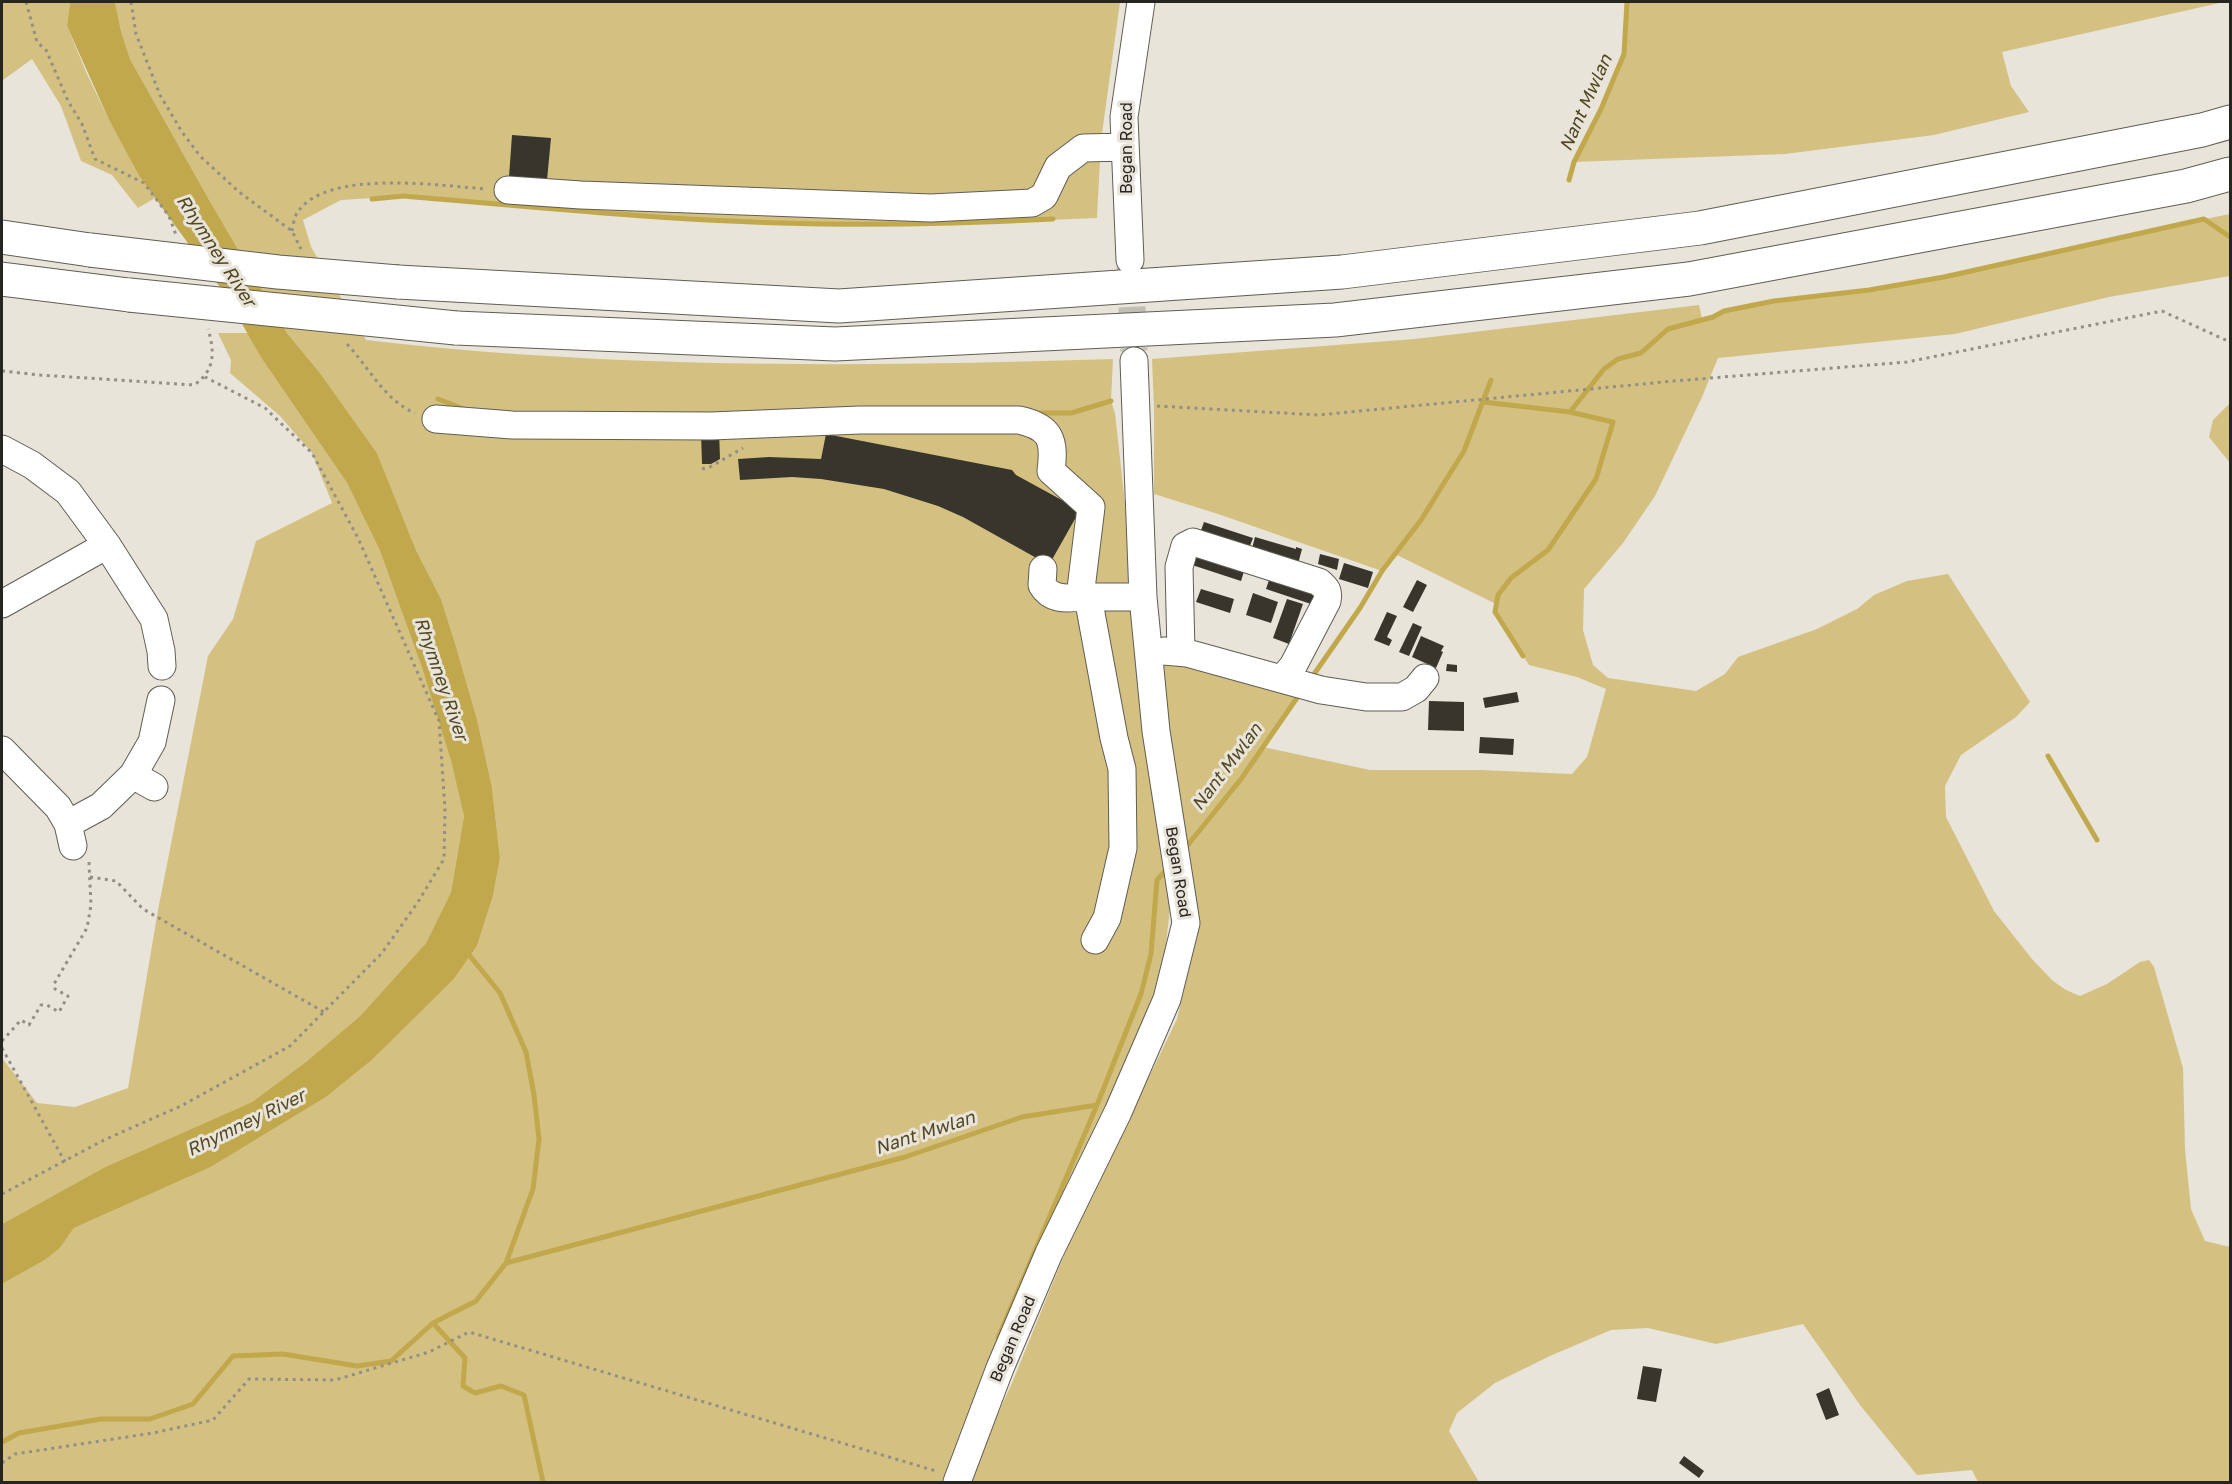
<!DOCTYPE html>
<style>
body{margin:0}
#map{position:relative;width:2232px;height:1484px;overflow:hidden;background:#e8e4d9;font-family:"Golos Text",sans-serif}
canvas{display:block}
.frame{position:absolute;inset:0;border:3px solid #262521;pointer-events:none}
</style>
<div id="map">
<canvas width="2232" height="1484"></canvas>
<div class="frame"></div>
</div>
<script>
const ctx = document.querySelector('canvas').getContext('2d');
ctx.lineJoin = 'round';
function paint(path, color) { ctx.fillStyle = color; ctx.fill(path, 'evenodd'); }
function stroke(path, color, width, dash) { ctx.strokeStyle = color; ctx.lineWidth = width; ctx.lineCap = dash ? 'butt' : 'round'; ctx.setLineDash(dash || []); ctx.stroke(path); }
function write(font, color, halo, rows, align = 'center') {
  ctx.font = font + ' "Golos Text",sans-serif'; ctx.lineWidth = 6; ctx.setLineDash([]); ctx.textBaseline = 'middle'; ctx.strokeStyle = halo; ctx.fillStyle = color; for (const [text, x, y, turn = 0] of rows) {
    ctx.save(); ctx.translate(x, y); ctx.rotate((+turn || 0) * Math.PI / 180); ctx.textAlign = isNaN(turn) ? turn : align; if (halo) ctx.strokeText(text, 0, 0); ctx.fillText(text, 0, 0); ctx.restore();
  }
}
paint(new Path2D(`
 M2,2H70L67,26L87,74L110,122L139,176L155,198L138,208L112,175L81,161L61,106L32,59L3,80L2,79Z
 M115,2H1120L1101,141L1097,218L997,222L821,224L608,214L404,196L341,200L303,220L311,247L366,340C613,369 864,367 1113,359L1111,401L1115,413L1142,658L1172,890L1163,971L1153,1013L1001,1332L947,1482H2V1284L45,1260L60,1248L74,1228L211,1167L326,1097L372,1060L454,979L477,946L493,896L500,858L492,787L477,719L455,643L441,599L416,550L377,453L320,373L287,333L208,198L130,59L121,31Z
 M1627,2H2224L2002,52L2011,86L2029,112L1934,135L1785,154L1574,162L1601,109L1624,54Z
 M2230,214V276L2109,297L1955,334L1718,358L1702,397L1655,496L1623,543L1584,589L1583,630L1593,665L1608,678L1696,691L1725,674L1738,657L1817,629L1857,609L1874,595L1907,581L1948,574L2030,702L2016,717L1961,755L1945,786L1946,817L1994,911L2032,959L2053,981L2066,990L2080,996L2107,984L2140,962L2149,960L2154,967L2183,1068L2185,1149L2191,1209L2205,1241L2230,1247V1482H1978L1972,1470L1917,1475L1860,1405L1803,1324L1716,1344L1648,1328L1611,1330L1550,1356L1495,1383L1457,1413L1449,1431L1479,1482H970L982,1448L1012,1383L1069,1243L1177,1019L1192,956L1196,926L1158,668L1171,655L1303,689L1263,747L1370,770H1481L1572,774L1587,757L1606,689L1577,677L1529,665L1495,612L1496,604L1395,554L1382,571L1218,514L1154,494V410L1152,359L1415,339L1699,305L1702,319L1713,317L1724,311L1774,301L1869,290L1944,277L2145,231Z
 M218,333H249L262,359L347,483L380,551L422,668L452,760L464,816L451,892L426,943L360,1016L307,1061L252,1102L105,1167L2,1224V1058L37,1103L75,1107L128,1088L158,910L208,656L233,619L256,541L332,503L312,453L280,416L230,373L231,360Z
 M2230,403V463L2209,437L2213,420Z`), '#d4c182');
paint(new Path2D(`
 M70,2H115L121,31L130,59L208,198L287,333L320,373L377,453L416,550L441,599L455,643L477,719L492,787L500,858L493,896L477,946L454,979L372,1060L326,1097L211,1167L74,1228L60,1248L45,1260L2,1284V1224L105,1167L252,1102L307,1061L360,1016L426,943L451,892L464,816L451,760L422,668L380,551L347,483L262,359L225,294L139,176L110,122L67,26Z`), '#c1a84d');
stroke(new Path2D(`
 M1569,180L1574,162L1601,109L1624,54L1627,2
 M372,199L404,196C542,208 682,222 821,224C898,225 976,223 1053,219
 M438,399L464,409
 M1483,402L1570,412L1613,422L1596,479L1548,550L1511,578L1498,595L1495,612L1523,656
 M1570,412L1604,369L1618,359L1641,353L1668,329L1713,317L1724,311L1774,301L1869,290L1944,277L2204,219L2230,237
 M1036,413H1071L1111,401
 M1310,680L1360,608L1382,571L1421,520L1464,451L1491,380
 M2048,756L2097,840
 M1183,851L1241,779L1301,692
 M470,956L500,993L526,1052L534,1095L539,1139L533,1189L506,1263
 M433,1323L465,1358L463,1386L475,1393L501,1386L524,1395L543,1482
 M998,1338L1097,1105
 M2,1442L19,1433L101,1419H150L193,1404L233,1356L283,1354L357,1366L391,1361L433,1323L476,1301L506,1263L905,1157L1022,1117L1097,1105L1141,994L1151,954L1157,880L1169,867`), '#c1a84d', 5);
paint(new Path2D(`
 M512,135L551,138L547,180L509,177Z
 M719,430L720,459L711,464H702L701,431Z
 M826,434L1012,470L1016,475L1080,510L1049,565L963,517L938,506L884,489L821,479L792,477L740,480L738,459L769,457L821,459Z
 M1204,522L1253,538L1248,551L1199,536Z
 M1255,537L1296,549V547L1302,549L1298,564L1251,552Z
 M1194,548L1246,565L1241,581L1189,564Z
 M1320,554L1339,559L1337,570L1318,564Z
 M1344,563L1373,572L1368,588L1339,579Z
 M1271,574L1323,591L1317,606L1266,589Z
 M1417,580L1427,585L1413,612L1403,607Z
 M1201,589L1234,599L1230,613L1196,602Z
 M1253,593L1278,602L1271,623L1246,615Z
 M1287,599L1303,604L1289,644L1273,638Z
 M1387,612L1397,616L1387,637L1392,640L1389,646L1374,640Z
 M1413,623L1422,627L1409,656L1399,652Z
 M1421,636L1444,646L1441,651L1443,652L1436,668L1412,657Z
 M1447,664L1457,665V672L1446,671Z
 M1517,692L1519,702L1485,708L1483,698Z
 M1429,701L1464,702V731L1428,730Z
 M1480,737L1514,739L1513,755L1479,753Z
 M1643,1366L1662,1369L1656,1402L1637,1399Z
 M1829,1388L1839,1415L1826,1420L1816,1394Z
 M1684,1456L1704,1471L1699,1478L1679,1463Z`), '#38352c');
stroke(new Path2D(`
 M1130,266L1134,351`), '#c1beb4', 27, [27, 14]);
const minor = new Path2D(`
 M508,190L581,195L931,208L1032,203L1044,196L1058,167L1083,148L1125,147
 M1130,260L1124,117L1141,2
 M436,419L512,425L711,426L860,420H1019C1051,427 1055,440 1051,471L1091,507L1080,597H1143
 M2,449L32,465L68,492L107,545L154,619L161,651L162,666
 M1043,569L1042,585C1050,599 1065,599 1080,597
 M1088,597L1114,738L1122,769L1123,848L1107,918L1095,940
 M2,604L107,545
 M1164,651L1187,653L1321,690L1366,697H1402L1416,689L1425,678
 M1181,652L1179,567L1185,546L1193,542L1319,582C1327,589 1329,591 1327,601L1293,666L1282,679
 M2,750L58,807L68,824L73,846
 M133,775L154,787
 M68,824L101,806L133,775L152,742L161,700
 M957,1482L1000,1368L1049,1253L1118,1112L1167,999L1186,923L1156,731L1143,597L1134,361`);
const highway = new Path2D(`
 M2,237L90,250
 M2,279L129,295
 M398,282L839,306L1342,272L1700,228L2202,130L2230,122
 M456,328L835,344L1335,320L1689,279L2186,186L2230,174`);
stroke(minor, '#605d53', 29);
stroke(highway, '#605d53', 35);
stroke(new Path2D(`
 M26,2L37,42L46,50L68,101L82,124L95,159L144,183L169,216L176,235
 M131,2L136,34L160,95L182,132L200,156L239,192L292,231L301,249
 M292,231C293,226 294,218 297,213C326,168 441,186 487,189
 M347,344C368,366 385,401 415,413
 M2,371L40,375L194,385C215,371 215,352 208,329
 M1157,406L1318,415L1674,381L1907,362L2162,311L2230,342
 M702,469L710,467L743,448
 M90,877L116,881L143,909L324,1012
 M2,1041L21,1020L29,1025L41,1005H47L59,1012L68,996L55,989L54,984L87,928L91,905L89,862
 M2,1048L65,1162
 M2,1194L106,1139L181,1106L290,1046L382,953L418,902L444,859L445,809L439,721L358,538L312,453L265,408L205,377
 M2,1463L15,1454L153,1433L213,1420L249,1379L335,1380L429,1352L469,1332L936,1471`), '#928f87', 3, [3, 4.5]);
stroke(minor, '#fff', 27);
stroke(highway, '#fff', 33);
const highwayBridge = new Path2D(`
 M90,250L278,272L398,282
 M129,295L456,328`);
stroke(highwayBridge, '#605d53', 35, []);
stroke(highwayBridge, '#fff', 33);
write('16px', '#262521', '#e8e4d9', [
 ["Began Road",1127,148,-90],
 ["Began Road",1178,872,81],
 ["Began Road",1013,1339,-67]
]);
write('italic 18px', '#524721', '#e8e4d9', [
 ["Nant Mwlan",1586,103,-66],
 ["Rhymney River",216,251,57],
 ["Rhymney River",441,679,71],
 ["Nant Mwlan",1227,767,-53],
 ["Rhymney River",246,1123,-26],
 ["Nant Mwlan",925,1133,-18]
]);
</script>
